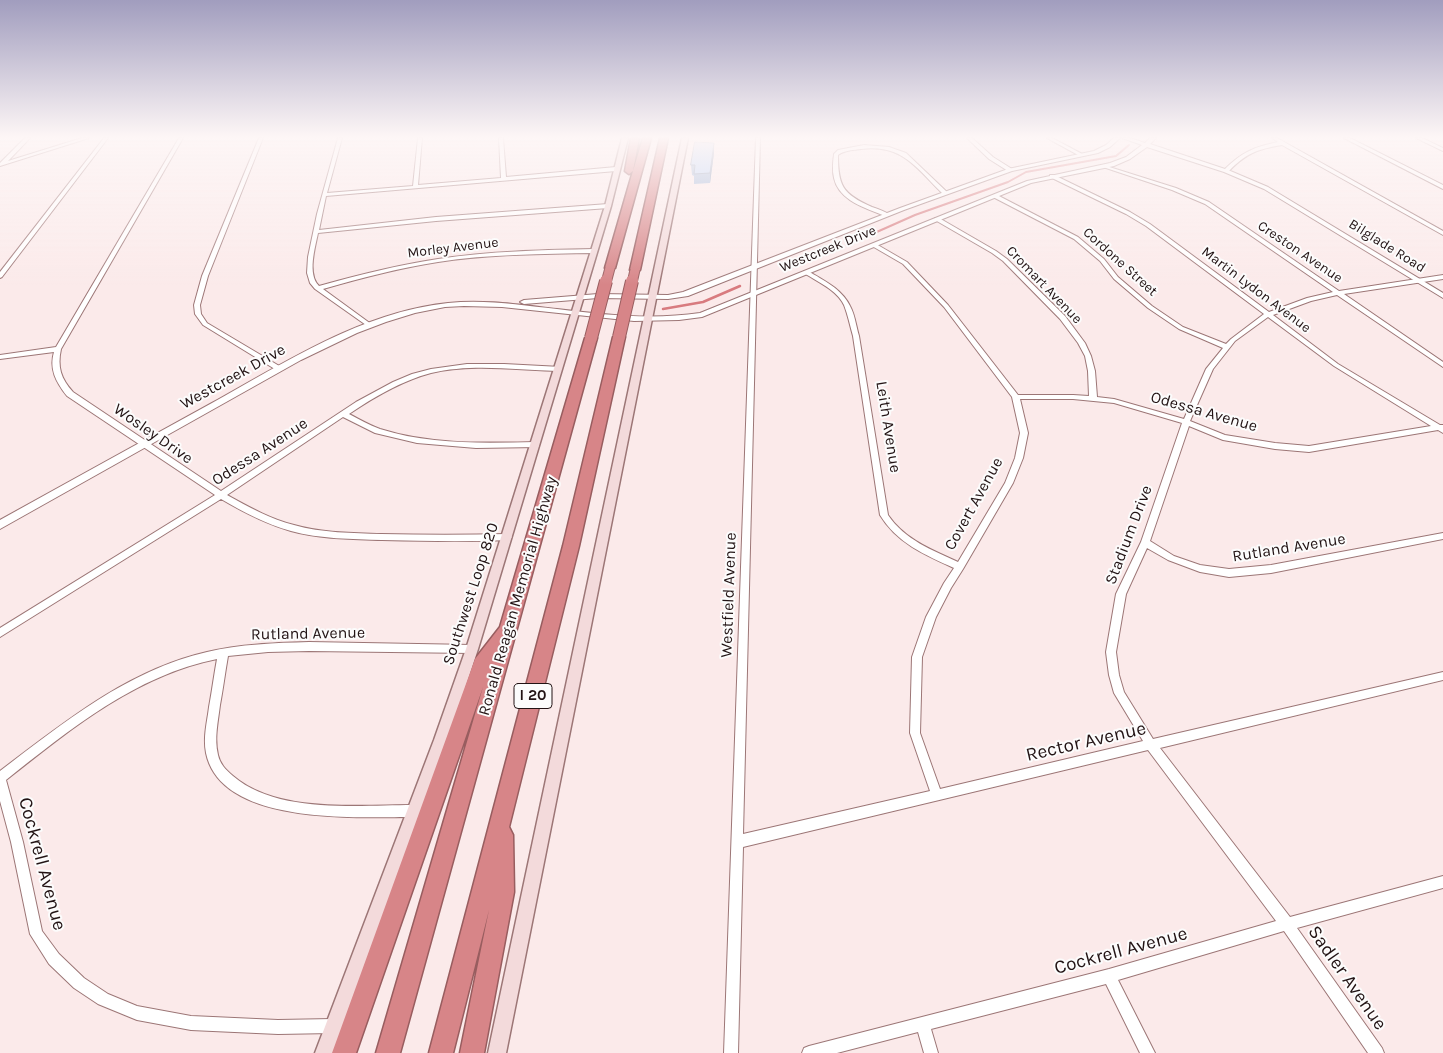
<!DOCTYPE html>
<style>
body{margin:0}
canvas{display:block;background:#fbeaea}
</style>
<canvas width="1443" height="1053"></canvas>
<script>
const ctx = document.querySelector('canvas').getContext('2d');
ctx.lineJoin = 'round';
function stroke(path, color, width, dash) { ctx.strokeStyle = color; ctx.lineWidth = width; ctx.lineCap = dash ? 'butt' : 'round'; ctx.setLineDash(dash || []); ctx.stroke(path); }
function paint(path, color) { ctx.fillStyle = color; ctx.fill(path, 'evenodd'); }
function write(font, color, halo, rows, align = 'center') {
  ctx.font = font + ' Karla,sans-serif'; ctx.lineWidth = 4; ctx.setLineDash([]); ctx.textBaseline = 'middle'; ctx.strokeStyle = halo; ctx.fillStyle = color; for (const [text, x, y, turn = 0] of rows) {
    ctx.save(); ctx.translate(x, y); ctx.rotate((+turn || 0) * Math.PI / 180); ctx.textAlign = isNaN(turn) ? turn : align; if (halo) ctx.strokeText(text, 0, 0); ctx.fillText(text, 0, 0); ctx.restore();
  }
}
stroke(new Path2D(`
 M870,235L915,215L1008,182L1026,172L1116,156L1129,145`), '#d87b7f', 2);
stroke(new Path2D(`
 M663,309L703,302L740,286`), '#d87b7f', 2.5);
const minor = new Path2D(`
 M25,138H30L8,161L82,138H89L0,166V163Z
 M104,138H108L2,277L0,278V272Z
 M179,138H183L61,349C57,367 61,379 73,392L221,491L356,402L393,382L412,374L431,369L467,364H504L561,367V371H558C517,370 472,363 431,373C401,381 374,397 349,414C359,419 369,425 380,429C430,445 484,443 535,442L539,445L538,447L476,448L417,443L375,433L343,417L227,495C249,507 270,519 294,525C322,533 353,533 381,534C424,535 466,535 508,534L512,537L508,540C466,542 424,541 382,540C352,539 320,539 291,531C266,524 243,512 221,499L0,637V628L215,495L67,396C56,382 49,369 54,352L0,359V355L56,347Z
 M259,138H263L208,276L200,305L201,314L207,323L281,367L282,369L278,371L203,325L195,314L194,305L202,276Z
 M338,138H342L327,193L413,186L418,138H422L418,185L501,178L499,138H503L506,177L616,167L619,169L616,171L326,196L319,230L436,217L608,204L611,206L608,208L436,221L318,233C315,248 307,274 319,286C358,275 398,265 438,259C490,251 542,250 594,249L597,251L594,253C542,254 489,254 438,262C399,268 361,278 323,289L371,324L370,325H366L315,289L310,283L307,273L308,257L317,214Z
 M756,138H760L743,834L930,791L910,733L912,657L926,617L944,583L954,568C925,555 897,543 880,515L853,336C850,326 848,315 844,305C837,290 818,282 804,273V271H808C823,280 842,289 850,306C855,315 856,326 859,336L888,515C905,540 932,550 958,562L1005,483L1015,458L1020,433L1012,397L944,307L903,264L872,246V244H876L907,262L948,305L1018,395H1073L1089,396L1088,371L1085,356L1078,343L1060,319L1003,261L992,253L935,220V218H939L996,251L1007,259L1065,316L1085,343L1091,356L1095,371L1097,397L1114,399L1184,419L1206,369L1223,348L1179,329L1148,308L1114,279L1100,261L1074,239L993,197V195H997L1078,237L1104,259L1118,277L1152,306L1183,327L1226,344L1231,339L1264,314L1146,226L1126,214L1050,177V175H1054L1130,212L1150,224L1269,312L1307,298L1333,292L1205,204L1172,190L1103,167V165L1176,188L1209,202L1339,291L1443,275V279L1344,294L1443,362V367L1337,295L1311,301L1273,315L1338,364L1440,425H1443V433L1438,430L1309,452L1275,449L1223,440L1189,426L1150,541L1174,556L1200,565L1229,569L1271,565L1443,533V539L1271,573L1229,577L1200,572L1168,560L1147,548L1126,594L1116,652L1119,675L1124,692L1153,739L1443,672V680L1160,748L1290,917L1443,876V888L1297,928L1382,1048L1384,1053H1368L1284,931L1118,980L1155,1053H1140L1106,984L931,1029L938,1053H924L918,1032L837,1053H802L804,1048L809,1046L1109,969L1276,921L1148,750L743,847L738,1053H724ZM1268,317L1334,366L1431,426L1309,446L1275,443L1225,435L1190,421L1213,369L1235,341ZM1020,399H1073L1114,403L1182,423L1141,542L1116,594L1106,652L1109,675L1114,693L1143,741L940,789L920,733L922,657L936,617L951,588L963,569L1013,483L1023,458L1028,433Z
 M967,138H972L993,157L1012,169V171H1008L989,159Z
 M1047,138H1052L1084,155L1080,156Z
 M1272,138H1277L1443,231V235L1282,145C1257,149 1245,154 1228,172H1224V170C1242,152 1254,147 1278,142Z
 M1344,138H1350L1443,185V189Z
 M1416,138H1422L1443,148V151Z
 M864,145L889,147L906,153L948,193L943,194C916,168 903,144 861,149C854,150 845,150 838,155C838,185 842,194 872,207C878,209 884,211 890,215L885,216C866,208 839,201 834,178C832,170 833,162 834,154L838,150Z
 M309,642L472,645L476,646L477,649L476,652L472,653L309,651L268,652L228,656C225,673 223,689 220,705C218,722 214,738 218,755C220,764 225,769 233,776C277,814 358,805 413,805L417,807L419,811L417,815L413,817C358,817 221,826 206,753C203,737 207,723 209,707C212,691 214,675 217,659C136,675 69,730 6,780L23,842L42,931L59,954L84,978L108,994L137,1006L191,1016L278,1020L333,1019L338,1021L340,1026L338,1031L333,1033L278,1034L191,1030L137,1020L98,1004L74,988L49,964L30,934L11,842L0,801V771C63,723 128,670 207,652C240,644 275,643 309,642Z`);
const tertiary = new Path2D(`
 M1114,138H1120L1110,147L1098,153L1012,171L904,210L688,296L668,299L598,298L524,304L520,302L524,300L598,294L668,295L683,292L900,208L1008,169L1094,151L1106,145Z
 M1122,138H1130L1145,143L1150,138H1156L1150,144L1228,170L1268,187L1443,293V298L1264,189L1224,172L1147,147L1130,159L1114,166L1031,183L702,317L679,320L634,321L502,307L464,306L445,307L415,313L386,322L357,333L301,360L0,529V520C70,481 141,442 212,403C286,362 362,312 448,303C484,299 521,305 557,309C605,315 652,320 700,313L1027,181L1110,163L1126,157L1142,145Z`);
const secondary = new Path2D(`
 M622,138H628L611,206L478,649L448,740L333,1053H315L434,740L466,649L605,206Z
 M682,138H688L506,1053H488Z`);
const motorway = new Path2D(`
 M631,138H639L633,171L643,138H651L615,268L610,271L605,268L633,171L629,174L625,171Z
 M660,138H668L640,270L635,273L630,270Z
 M619,334L625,337L579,546L509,827L513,835L514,892L484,1053H460L489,910L453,1053H429L563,546L613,337Z
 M591,335L597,338L400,1053H376L483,687L356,1053H332L475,659L500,627L585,338Z`);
stroke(minor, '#9c7676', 2);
stroke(tertiary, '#9c7676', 2);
stroke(secondary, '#9c7676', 3);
stroke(motorway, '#985d5f', 3);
paint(minor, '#fff');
paint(tertiary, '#fff');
paint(secondary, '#f3dadb');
paint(motorway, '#d78588');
const motorwayBridgeFar1 = new Path2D(`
 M606,283L610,268
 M632,283L635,270`);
const motorwayBridge = new Path2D(`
 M619,337L632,281
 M591,338L606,281`);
stroke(motorwayBridgeFar1, '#985d5f', 11, []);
stroke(motorwayBridge, '#985d5f', 14, []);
stroke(motorwayBridgeFar1, '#d78588', 9);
stroke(motorwayBridge, '#d78588', 12);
paint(new Path2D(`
 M714,143V153L710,183L694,184V176L692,175L691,165Z`), '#97b1d7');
paint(new Path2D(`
 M714,143V153L710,183V173Z`), '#7b90af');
const building = new Path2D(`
 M695,142L714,143L710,173L694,174L695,165H691Z`);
paint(building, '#b0cefa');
stroke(building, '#7b90af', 1);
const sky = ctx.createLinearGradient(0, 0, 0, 285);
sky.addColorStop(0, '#a19dbe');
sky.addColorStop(0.48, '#fdf6f6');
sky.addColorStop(1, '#fdf6f600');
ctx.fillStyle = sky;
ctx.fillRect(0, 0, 1443, 285);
write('14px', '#221314', '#fcfcfc', [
 ["Bilglade Road",1387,246,32],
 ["Morley Avenue",453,248,-7],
 ["Westcreek Drive",828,249,-22],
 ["Creston Avenue",1300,252,34],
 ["Cordone Street",1120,262,42],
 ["Cromart Avenue",1044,285,46],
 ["Martin Lydon Avenue",1256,290,37]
]);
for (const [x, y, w] of [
 [533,696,38]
]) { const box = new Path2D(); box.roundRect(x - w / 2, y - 12.5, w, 25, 4); ctx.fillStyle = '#fcfcfc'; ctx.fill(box); stroke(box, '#221314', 1); }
write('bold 15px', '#221314', null, [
 ["I 20",533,696]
]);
write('16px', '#221314', '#fcfcfc', [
 ["Westcreek Drive",233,377,-29],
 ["Odessa Avenue",1204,412,16],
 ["Leith Avenue",888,427,81],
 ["Wosley Drive",153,434,35],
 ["Odessa Avenue",260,452,-33],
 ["Covert Avenue",974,504,-61],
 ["Stadium Drive",1129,535,-69],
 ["Rutland Avenue",1289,548,-9],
 ["Southwest Loop 820",471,594,-72],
 ["Westfield Avenue",729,595,-88],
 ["Ronald Reagan Memorial Highway",518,596,-74],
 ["Rutland Avenue",308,634,-1]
]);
write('19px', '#221314', '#fcfcfc', [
 ["Rector Avenue",1086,742,-13],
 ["Cockrell Avenue",42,864,75],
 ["Cockrell Avenue",1121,951,-15],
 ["Sadler Avenue",1347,978,55]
]);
</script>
